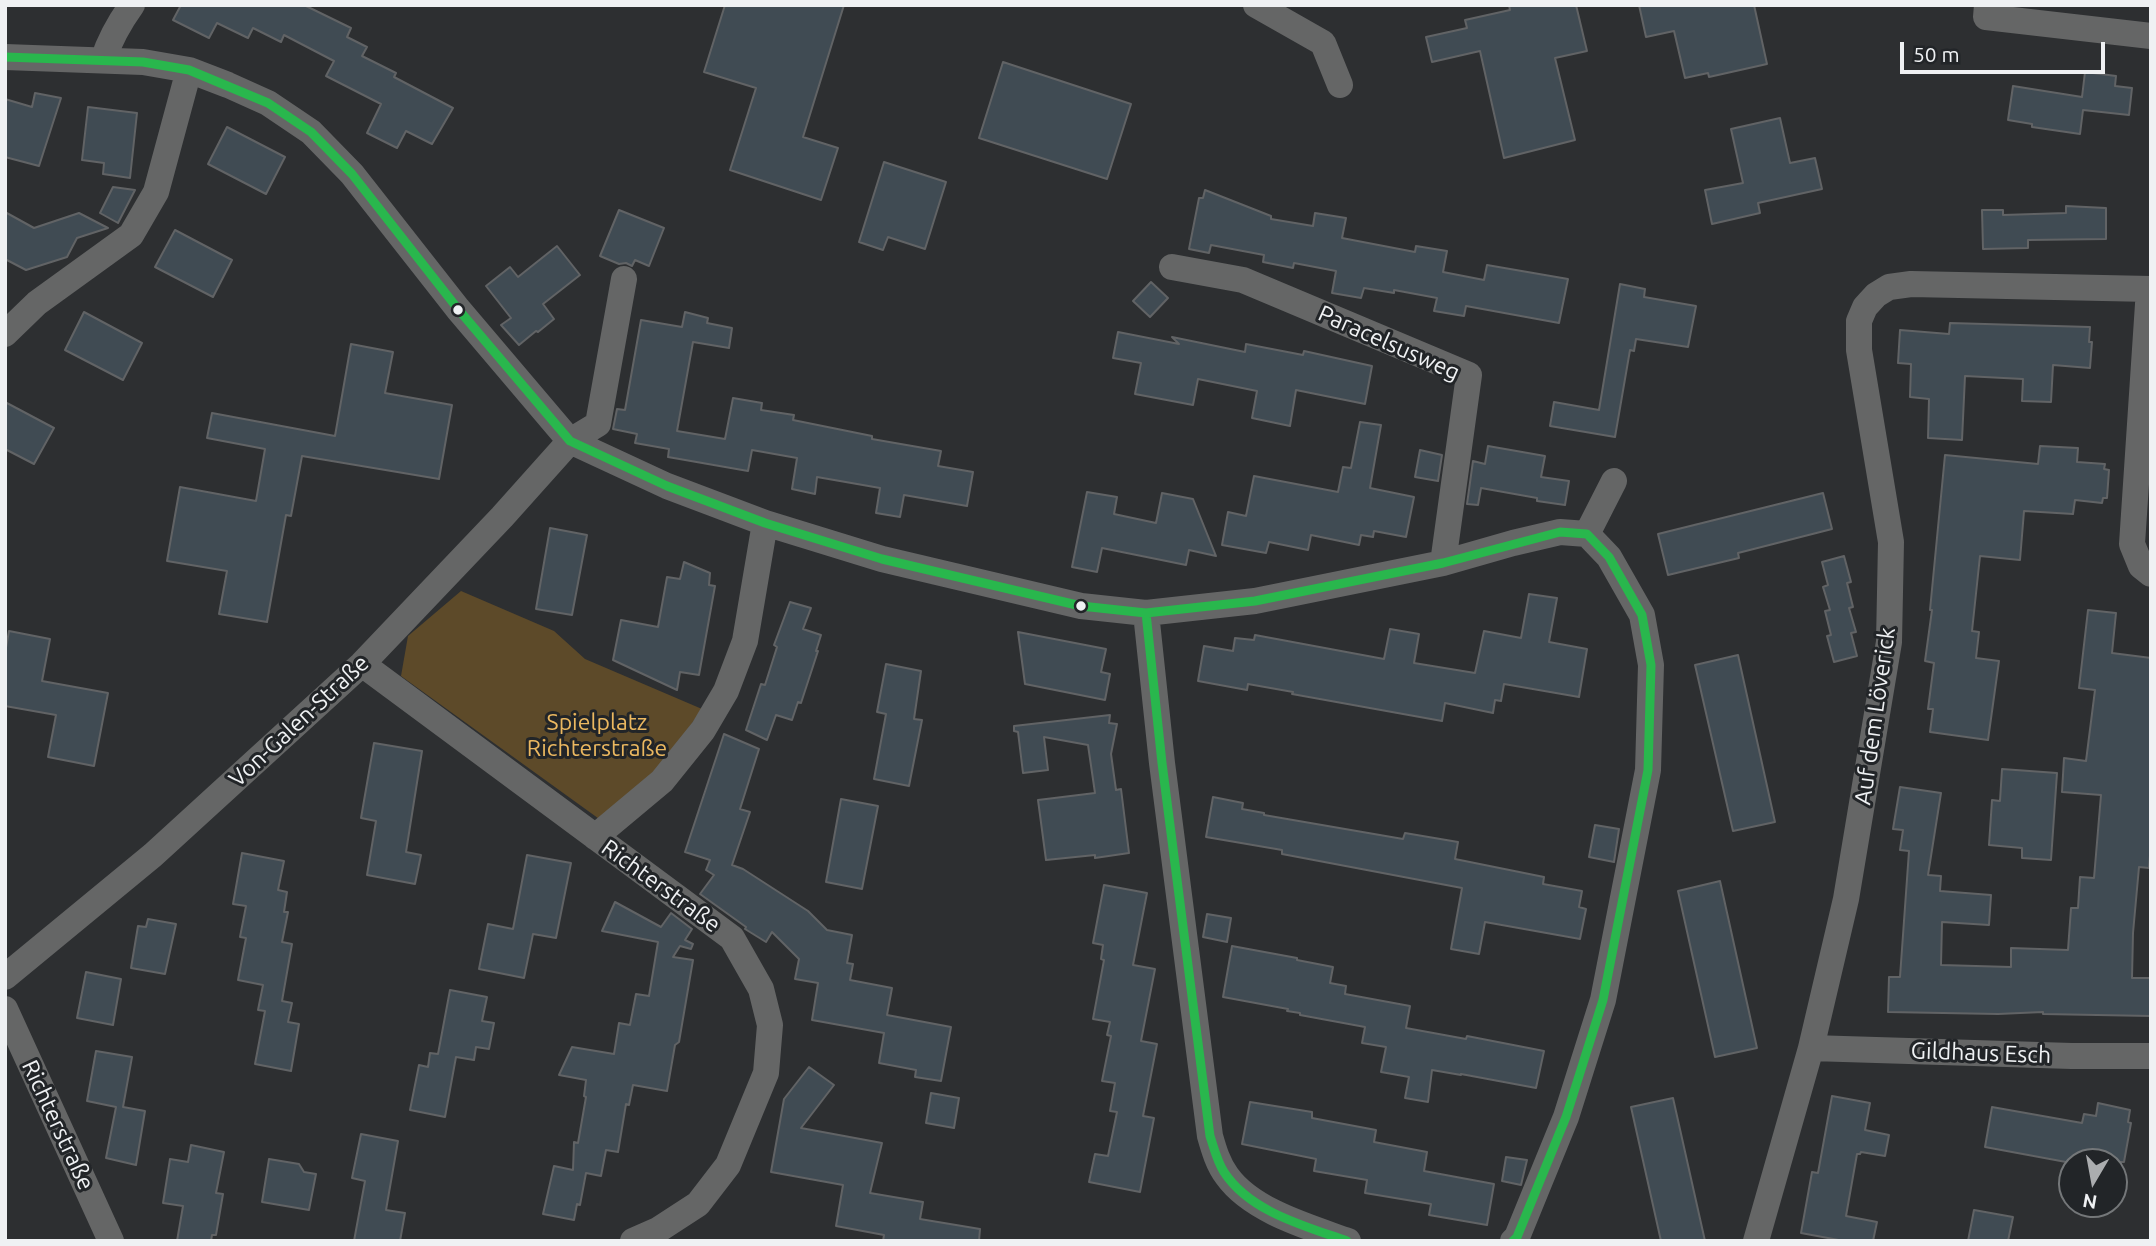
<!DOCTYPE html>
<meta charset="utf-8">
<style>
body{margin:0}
#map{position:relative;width:2156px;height:1246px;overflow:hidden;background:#2d2f31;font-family:Ubuntu,sans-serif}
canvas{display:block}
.frame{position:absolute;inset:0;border:7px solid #eff1f3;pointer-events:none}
.north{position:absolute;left:2058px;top:1148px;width:70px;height:70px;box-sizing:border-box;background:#222528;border:2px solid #747779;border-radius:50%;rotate:190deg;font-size:19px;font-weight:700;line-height:28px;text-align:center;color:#eff1f3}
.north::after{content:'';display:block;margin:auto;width:24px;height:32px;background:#abadaf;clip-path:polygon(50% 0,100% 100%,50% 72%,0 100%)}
.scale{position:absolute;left:1900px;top:42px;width:205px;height:32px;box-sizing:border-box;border:4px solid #eff1f3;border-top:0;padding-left:9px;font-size:21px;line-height:24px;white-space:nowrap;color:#eff1f3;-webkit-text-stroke:5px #222528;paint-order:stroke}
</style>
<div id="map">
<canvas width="2156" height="1246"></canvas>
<div class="frame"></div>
<div class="north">N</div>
<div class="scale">50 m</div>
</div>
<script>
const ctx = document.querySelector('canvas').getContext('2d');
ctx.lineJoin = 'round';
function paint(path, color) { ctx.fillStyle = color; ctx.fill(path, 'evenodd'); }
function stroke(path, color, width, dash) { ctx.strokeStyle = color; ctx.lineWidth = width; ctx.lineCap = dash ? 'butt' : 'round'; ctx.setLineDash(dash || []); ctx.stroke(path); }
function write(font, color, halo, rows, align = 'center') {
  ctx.font = font + ' Ubuntu,sans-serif'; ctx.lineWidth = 6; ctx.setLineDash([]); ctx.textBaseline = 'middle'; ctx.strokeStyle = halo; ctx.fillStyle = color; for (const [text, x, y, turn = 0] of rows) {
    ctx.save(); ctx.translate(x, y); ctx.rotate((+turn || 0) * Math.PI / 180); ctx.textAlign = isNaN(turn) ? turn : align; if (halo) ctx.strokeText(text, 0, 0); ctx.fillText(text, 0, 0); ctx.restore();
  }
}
paint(new Path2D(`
 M461,591L554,631L585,659L702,709L655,776L602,821L401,676L408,636Z`), '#5d4a29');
const building = new Path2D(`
 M181,5H304L351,28L347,37L367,47L362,56L396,73L394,77L453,108L432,144L406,131L397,148L367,133L381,104L326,76L334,61L284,35L281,42L253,28L248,38L217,23L209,38L173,20Z
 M725,5H844L803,137L838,148L821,200L730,170L756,88L704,72Z
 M1509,5H1576L1587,51L1555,58L1575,140L1504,158L1480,51L1432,62L1426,37L1467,28L1465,20L1510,10Z
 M1639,5H1754L1767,64L1709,77L1708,73L1685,78L1674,31L1646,37Z
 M1003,62L1131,104L1107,179L979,138Z
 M2085,72L2116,76L2115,86L2132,88L2129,115L2083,110L2080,134L2032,127V124L2008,120L2013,86L2082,97Z
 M35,93L61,98L39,166L5,157V99L32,107Z
 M88,107L137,113L130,178L103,174L104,163L82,160Z
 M1780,118L1790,163L1815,158L1822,189L1758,203L1760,213L1712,224L1705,190L1743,183L1731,129Z
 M227,127L285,157L266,194L208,164Z
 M884,162L946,182L925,249L888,237L883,250L859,242Z
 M113,187L135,190L118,223L100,213Z
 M1205,190L1271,216V219L1313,226L1315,213L1346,218L1342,238L1415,252L1416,246L1447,251L1443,272L1484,280L1487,265L1568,279L1559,323L1466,306L1464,316L1434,311L1437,298L1394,290V293L1364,288L1361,298L1332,293L1336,271L1294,263L1293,268L1263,262L1264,255L1211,245L1209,253L1189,249L1199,198H1203Z
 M2066,206L2106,208V239L2028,240V248L1983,249L1982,210H2003V215L2066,213Z
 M619,210L664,228L649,266L635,260L632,266L626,263L619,264L600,256Z
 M5,212L34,228L79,213L108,228L77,238L67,257L26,270L5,259Z
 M175,230L232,260L213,297L155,267Z
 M557,246L580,275L543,304L554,319L538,332L536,331L519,345L501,325L511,318L486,286L510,267L518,277Z
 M1151,282L1168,298L1150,317L1133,301Z
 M1620,284L1645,289L1644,297L1696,306L1688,347L1636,339L1634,351L1630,350L1615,437L1550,426L1554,402L1599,410Z
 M84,312L142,343L123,380L65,350Z
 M685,312L708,318L707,323L732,328L729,348L693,342L677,431L725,439L733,398L762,403L761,410L794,415L793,420L872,436V439L941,451L938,466L973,472L967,506L904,495L900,517L876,513L880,488L817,477L815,494L792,489L797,458L752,450L748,471L668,457L669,449L635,443L637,434L613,429L617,409L625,410L641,320L682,327Z
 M1950,323L2090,327L2089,342H2092L2090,368L2053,365L2051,402L2022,401L2023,379L1965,376L1962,440L1928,438L1929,399L1910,397L1911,364L1898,363L1900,330L1949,334Z
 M1118,332L1179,344L1172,337L1245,352L1246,344L1303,355L1304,351L1372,366L1365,404L1296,390L1290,426L1252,418L1257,391L1198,379L1193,405L1135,394L1141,363L1113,358Z
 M351,344L393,352L385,393L452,405L439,479L302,456L291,516L286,515L267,622L219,614L227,571L167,561L180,487L256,501L265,449L207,438L212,413L335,436Z
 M5,402L54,428L34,464L5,449Z
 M1360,422L1381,425L1370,488L1414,497L1406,537L1374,531L1373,537L1361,535L1359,545L1311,535L1308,550L1269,542L1266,553L1222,545L1228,512L1246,516L1254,476L1338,492L1343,467L1351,468Z
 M1488,446L1545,456L1541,477L1569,481L1565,505L1537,501V498L1481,488L1478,505L1467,504L1473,461L1485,464Z
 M2040,446L2078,448L2077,462L2105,464L2104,469L2109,470L2107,498H2103L2102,503L2075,500L2073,514L2024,511L2020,560L1980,556L1972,631L1979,632L1976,658L1999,661L1988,740L1930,732L1933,709H1928L1934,663L1925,661L1932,610H1930L1945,455L2038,464Z
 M1420,450L1442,455L1438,481L1415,477Z
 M1087,492L1117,497L1114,514L1156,523L1162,493L1193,499L1216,556L1189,550L1186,565L1102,548L1097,572L1072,567Z
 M1823,493L1832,529L1738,553L1739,558L1668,575L1658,534Z
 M550,528L587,535L572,615L536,609Z
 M1844,556L1851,582L1847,583L1853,607L1849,608L1856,632L1851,633L1857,656L1834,662L1827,636L1831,635L1825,611L1830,610L1823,587L1828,585L1822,562Z
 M684,562L710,573L709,585L715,586L699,675L680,672L677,690L613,660L621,620L658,627L667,577L680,579Z
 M1529,594L1557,598L1549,642L1587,649L1579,697L1504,684L1501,701L1495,700L1493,713L1445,703L1442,721L1292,694L1293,692L1248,684L1247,690L1198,681L1204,646L1233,651L1235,638L1254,640L1255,635L1384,659L1390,629L1419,634L1414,663L1475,673L1484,631L1521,638Z
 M790,602L811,608L803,629L821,635L816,651H818L801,703L798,702L792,720L776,715L767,740L746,730L761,684L765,685L777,647L774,645Z
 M2088,610L2116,613L2112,653L2151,658V843L2149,868L2139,867L2133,933L2132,978H2151V1016L2043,1014V1012L1998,1014L1888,1012L1889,977H1900L1909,851L1900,850L1903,830L1893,829L1900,787L1941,793L1928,875L1941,876L1940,891L1991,895L1989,925L1942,922L1941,965L2011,967V948L2068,950L2071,908H2078L2080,877L2094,878L2101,795L2062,792L2064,758L2086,761L2095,690L2079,688Z
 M9,631L50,639L42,681L108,693L94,766L48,757L56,715L5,706V653Z
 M1018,632L1106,649L1101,672L1110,674L1105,700L1025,684Z
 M1738,655L1775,822L1733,831L1695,665Z
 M886,664L921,671L914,719L922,720L909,786L874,779L886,714L877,712Z
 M1110,715L1109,723L1117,724L1111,754L1116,790L1121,789L1129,853L1095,858V855L1046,860L1038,800L1095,793L1088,745L1044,737L1048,770L1023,773L1018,732L1014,731V726Z
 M724,734L759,749L740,809L750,812L732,865L743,869L808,911L827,930L852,935L847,963L853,964L850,980L892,988L887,1015L951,1027L941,1081L915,1077L916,1070L879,1063L884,1033L812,1020L818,983L795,979L799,959L772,932L766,942L745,929L746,927L700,894L714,875L706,870L710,860L685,852Z
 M374,743L422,751L406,852L421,855L415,884L367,875L376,821L361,818Z
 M2002,769L2057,773L2051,860L2022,858V848L1989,845L1992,800L2000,801Z
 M1213,797L1243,803L1242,809L1264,813V815L1403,839L1405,833L1458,842L1455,859L1544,877L1543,884L1582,891L1579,907L1586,909L1580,939L1485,922L1479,954L1451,949L1462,888L1282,854V850L1206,837Z
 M841,799L878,806L862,889L826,882Z
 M1595,825L1619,829L1614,862L1589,857Z
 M242,853L284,861L278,890L287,892L284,912H288L282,942L292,944L282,1001L292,1003L288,1022L299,1024L291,1071L255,1064L265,1011L258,1010L263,985L238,980L246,938L240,937L246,906L233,904Z
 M527,855L571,863L556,938L533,934L524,978L479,969L488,924L513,929Z
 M1720,881L1757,1048L1715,1057L1678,891Z
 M1104,885L1147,893L1133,965L1155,969L1141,1041L1157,1044L1143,1116L1154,1118L1140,1192L1089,1182L1095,1154L1108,1156L1117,1112L1110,1111L1115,1083L1102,1081L1111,1036L1107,1035L1110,1022L1093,1019L1104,960L1101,959L1103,945L1093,943Z
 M615,902L661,927L671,913L692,929L685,940L693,944L691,949L680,946L673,957L693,960L679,1042L675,1045L667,1091L633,1085L629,1105L626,1104L618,1152L606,1150L601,1176L586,1173L580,1205L577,1204L574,1220L543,1214L554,1166L573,1170L574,1142L578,1143L586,1097L584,1096L586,1080L559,1075L572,1047L614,1054L619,1023L630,1025L636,994L649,996L658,942L602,931Z
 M1207,914L1231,918L1227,942L1203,937Z
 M148,919L176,924L165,974L131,968L138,926L146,927Z
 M1232,946L1297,958V960L1333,967L1330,983L1346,986L1345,994L1410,1006L1406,1028L1466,1039L1467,1036L1544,1051L1536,1088L1461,1074V1075L1432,1070L1428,1102L1405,1098L1409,1077L1381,1072L1386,1047L1362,1043L1365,1027L1300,1015V1013L1287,1011L1288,1009L1223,997Z
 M86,972L121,979L113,1025L77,1018Z
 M450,990L487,997L482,1021L494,1023L489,1049L476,1047L474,1060L456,1057L445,1117L410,1110L419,1065L428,1067L430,1053L438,1054Z
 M96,1051L132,1057L123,1107L145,1111L136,1165L106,1158L116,1107L87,1101Z
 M809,1067L834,1085L801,1128L882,1143L870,1193L923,1202L920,1219L980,1229L979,1241H883L884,1235L836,1226L843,1185L771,1172L784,1099Z
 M931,1093L959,1098L954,1128L926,1123Z
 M1832,1096L1870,1103L1865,1130L1889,1135L1885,1156L1861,1152L1860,1154H1857L1846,1216L1877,1222L1873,1241H1844L1801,1233L1812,1172L1818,1173Z
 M1673,1098L1705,1241H1661L1631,1107Z
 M1250,1102L1312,1112V1118L1376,1130L1374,1142L1427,1152L1424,1171L1494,1184L1487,1225L1429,1215L1431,1204L1365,1193L1367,1180L1314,1171L1316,1159L1242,1144Z
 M2098,1103L2130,1110L2128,1122L2131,1123L2124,1162H2066L1985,1147L1992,1107L2082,1123L2084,1114L2096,1116Z
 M361,1134L398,1141L386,1210L405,1213L400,1241H354L365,1181L352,1178Z
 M191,1145L224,1152L216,1193L223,1194L216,1235H212L211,1241H177L183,1206L163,1203L170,1159L188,1162Z
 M1506,1157L1527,1160L1521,1185L1502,1181Z
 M269,1159L299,1164L304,1172L316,1174L309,1210L262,1202Z
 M1974,1210L2013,1217L2008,1241H1968Z`);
paint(building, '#404b53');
stroke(building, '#616365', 2);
stroke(new Path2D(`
 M1256,5L1323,43L1340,85
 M1987,5L1986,17L2151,36
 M5,57L143,62L189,70L228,85L268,103L311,132L352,174L458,309L570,441L667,486L765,523L882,559L1081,606L1146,613L1255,601L1443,563L1513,543L1560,532L1587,534
 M103,60C110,39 119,23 132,5
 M1172,267L1243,280L1469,375L1443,563
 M2149,289L2132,544L2141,566L2151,574
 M5,334L37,303L131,235L156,192L189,70
 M1587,534L1614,481
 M1146,613L1162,763L1210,1136C1214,1150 1218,1164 1227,1176C1252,1211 1309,1227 1348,1241
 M362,664L732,938L761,989L770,1025L766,1073L728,1165L698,1204L658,1230L633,1241
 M595,837L662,781L703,730L726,691L745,641L765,523
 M5,977L153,855L362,664L502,517L570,441L598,424L624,279
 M5,1009L111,1241
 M1811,1048L2072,1056H2151
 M1513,1241L1517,1237L1566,1117L1603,1000L1648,770L1651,665L1642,615L1609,557L1587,534
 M1756,1241L1811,1048L1846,899L1889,642L1891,542L1859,350V321L1865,307L1876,295L1889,287L1911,284L2151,289`), '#656666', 26);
stroke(new Path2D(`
 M5,57L143,62L189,70L268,103L311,132L352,174L458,309L570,441L667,486L765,523L882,559L1081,606L1146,613L1255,601L1443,563L1560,532L1587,534L1609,557L1642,615L1651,665L1648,770L1603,1000L1566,1117L1517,1237L1513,1241
 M1146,613L1162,763L1210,1136C1214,1148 1217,1161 1224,1172C1250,1212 1305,1226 1347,1241`), '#29b74d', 9);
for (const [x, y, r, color] of [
 [458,310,6,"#eff1f3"],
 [1081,606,6,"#eff1f3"]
]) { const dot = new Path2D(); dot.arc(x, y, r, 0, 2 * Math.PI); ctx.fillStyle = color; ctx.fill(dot); stroke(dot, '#222528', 2.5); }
write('23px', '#eff1f3', '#222528', [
 ["Paracelsusweg",1389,343,24],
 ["Auf dem Löverick",1875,716,-82],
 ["Von-Galen-Straße",299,721,-43],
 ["Richterstraße",661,886,36],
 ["Gildhaus Esch",1981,1053,2],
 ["Richterstraße",58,1125,65]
]);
write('23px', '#ebb860', '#222528', [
 ["Spielplatz",597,722],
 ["Richterstraße",597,748]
]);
</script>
